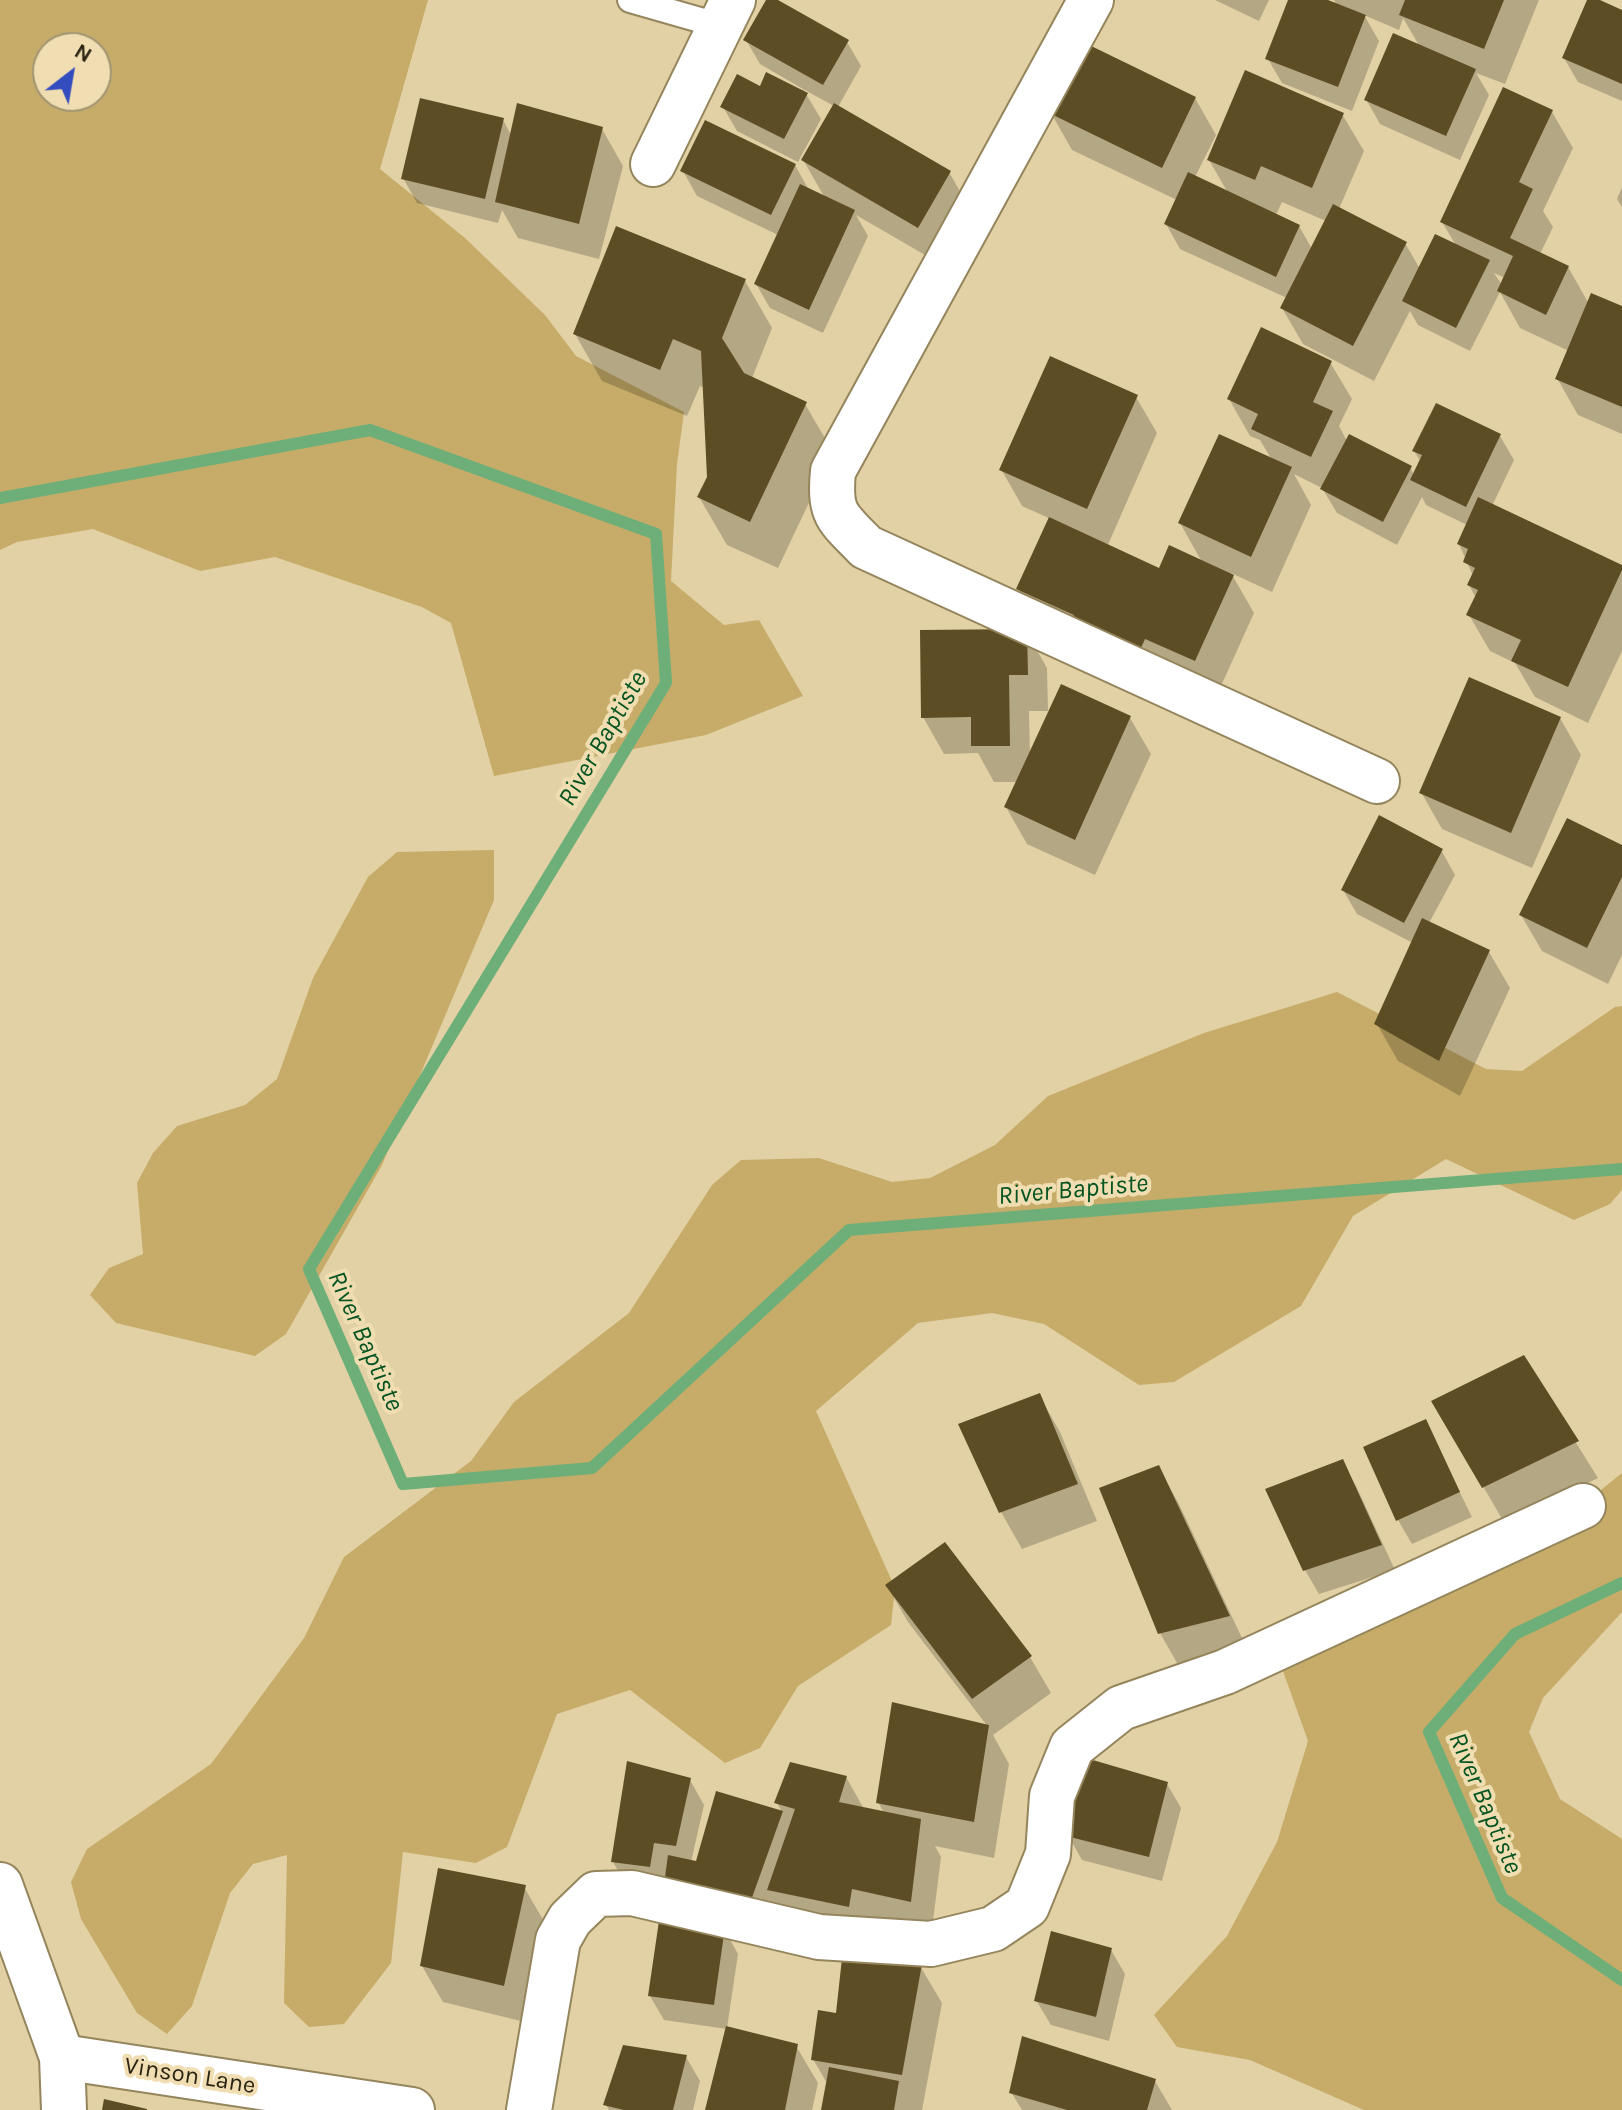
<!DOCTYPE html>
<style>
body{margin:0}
#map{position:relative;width:1622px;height:2110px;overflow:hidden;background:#e2d1a5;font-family:Karla,sans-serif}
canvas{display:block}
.north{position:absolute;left:32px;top:32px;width:80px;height:80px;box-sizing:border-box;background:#f0deb2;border:2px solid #a19472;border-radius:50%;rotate:31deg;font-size:22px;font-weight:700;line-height:32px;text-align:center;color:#2a2413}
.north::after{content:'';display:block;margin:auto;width:28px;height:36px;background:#334cbe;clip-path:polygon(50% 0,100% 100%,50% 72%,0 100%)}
</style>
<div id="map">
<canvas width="1622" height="2110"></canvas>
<div class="north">N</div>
</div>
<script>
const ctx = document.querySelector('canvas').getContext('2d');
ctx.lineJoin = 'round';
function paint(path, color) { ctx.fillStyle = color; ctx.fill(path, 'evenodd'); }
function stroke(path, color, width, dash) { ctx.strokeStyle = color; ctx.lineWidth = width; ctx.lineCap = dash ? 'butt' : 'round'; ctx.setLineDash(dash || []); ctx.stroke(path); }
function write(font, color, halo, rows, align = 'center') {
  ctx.font = font + ' Karla,sans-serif'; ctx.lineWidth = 8; ctx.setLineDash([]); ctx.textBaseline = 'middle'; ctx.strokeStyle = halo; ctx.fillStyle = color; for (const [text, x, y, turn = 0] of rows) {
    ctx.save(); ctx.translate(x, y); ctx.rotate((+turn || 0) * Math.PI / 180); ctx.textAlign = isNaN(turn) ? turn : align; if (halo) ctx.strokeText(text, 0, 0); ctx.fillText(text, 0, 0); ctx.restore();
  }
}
paint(new Path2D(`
 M0,0H428L380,169L465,238L545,315L576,356L684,412L677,464L671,581L724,625L759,620L803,696L706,735L494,776L451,623L422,607L275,557L200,571L93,529L17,542L0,550ZM48,48H96V96H48Z
 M494,850V900L382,1165L286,1334L255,1356L116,1323L90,1295L109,1268L143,1254L137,1183L153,1153L177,1126L245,1105L277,1079L313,978L368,877L397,852Z
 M1337,992L1486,1069L1522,1071L1615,1007L1622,1006V1190L1610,1204L1574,1220L1446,1159L1353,1216L1301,1306L1174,1382L1139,1385L1044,1324L992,1313L918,1323L816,1411L895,1588L891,1625L798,1686L760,1748L725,1763L630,1690L557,1714L507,1847L476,1863L403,1852L391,1963L344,2024L309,2027L284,2003L287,1855L253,1864L230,1893L192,2006L167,2034L137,2013L81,1919L71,1882L87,1849L211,1764L304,1638L344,1557L471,1461L514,1402L629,1313L712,1185L741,1160L819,1158L892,1182L930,1178L995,1145L1048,1096L1204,1033Z
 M1622,1473V1612L1543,1698L1529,1732L1560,1799L1622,1839V2110H1364L1250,2060L1177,2047L1154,2015L1227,1936L1277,1842L1308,1741L1273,1643L1586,1502Z`), '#c6ac68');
paint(new Path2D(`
 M768,0H774L847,42L861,66L838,107L949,172L970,209L939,263L856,215L868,236L823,333L770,308L756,284L778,235L697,196L683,171L795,165L810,192L825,198L802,158L804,159L834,106L803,89L821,119L798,162L737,131L723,107L761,88L802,92L803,89L760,64L746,40Z
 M1215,0H1269L1259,21Z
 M1290,0H1322L1337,6L1334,0H1539L1505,84L1476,73L1489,95L1460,160L1380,124L1366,99L1420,47L1403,18L1399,30L1364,15L1379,41L1352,111L1282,83L1268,59Z
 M1589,0L1622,12V101L1578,82L1564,58Z
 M1195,98L1216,135L1195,177L1228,193L1209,160L1342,114L1364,151L1339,209L1405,243L1420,269L1457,247L1442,222L1552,112L1573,148L1543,211L1553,227L1540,254L1568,267L1589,304L1622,309V434L1578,415L1557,378L1569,351L1520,328L1500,292L1470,351L1418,325L1410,311L1374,381L1303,344L1282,308L1287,298L1180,249L1166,224L1177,200L1072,150L1051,113ZM1282,202L1326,221L1312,249L1299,226L1276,215ZM1494,273L1505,278L1502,285Z
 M503,120L511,135L602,129L623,166L599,259L518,238L502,210L498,223L417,203L403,178Z
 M1622,187V207L1617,199Z
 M745,281L772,328L752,378L805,404L833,452L778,568L727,545L699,497L709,478L705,388L700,386L687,416L602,381L575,334Z
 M1328,359L1352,399L1339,426L1347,441L1410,467L1414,475L1421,462L1414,451L1500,436L1514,460L1492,506L1622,567V651L1588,723L1535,697L1515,663L1490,651L1469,615L1476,598L1469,585L1473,576L1459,544L1467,525L1426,505L1422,497L1397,545L1337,513L1322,488L1294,474L1311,505L1272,592L1231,573L1254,613L1216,697L1039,625L1018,588L1051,519L1022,506L1001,469L1136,397L1157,433L1107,547L1160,571L1202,562L1180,523L1272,460L1260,440L1250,436L1229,399Z
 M1026,631L1047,668L1048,711H1029L1030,757L1130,718L1151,754L1095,875L1027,844L1006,807L1018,782H994L978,753L944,754L923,717Z
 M1560,718L1581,755L1532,868L1442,829L1421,792Z
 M1622,848V955L1608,984L1542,951L1521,915Z
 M1441,850L1455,875L1429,923L1489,952L1510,988L1460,1096L1398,1061L1377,1024L1413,943L1357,914L1343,890Z
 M1523,1358L1598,1478L1505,1524L1434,1402Z
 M1039,1395L1060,1432L1097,1521L1022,1549L1001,1512L961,1425Z
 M1425,1422L1472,1517L1412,1544L1398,1520Z
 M1342,1461L1356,1486L1395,1570L1319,1594L1305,1570Z
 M1158,1467L1179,1504L1249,1653L1181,1670L1160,1633Z
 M887,1586L1030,1657L1051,1693L993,1735L1009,1764L994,1858L935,1846L941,1857L931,1937L727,1934L738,1954L727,2028L796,2046L818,2083L812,2110H707L727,2029L664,2020L650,1996L662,1916L627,1886L613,1862L690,1780L704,1805L691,1862L697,1863L782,1812L777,1803L846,1777L864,1809L884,1813L878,1802L988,1727L908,1622Z
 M1167,1784L1181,1808L1162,1881L1082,1860L1068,1835Z
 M524,1887L545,1923L525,2022L443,2002L422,1966Z
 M1111,1950L1125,1974L1109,2041L1051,2025L1036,2000Z
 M920,1966L942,2003L922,2110H823L828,2085L813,2059L838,2016Z
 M686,2057L700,2081L693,2110H609L606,2105Z
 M1155,2081L1172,2110H1022L1011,2092Z`), '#0003');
stroke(new Path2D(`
 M0,498L370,430L656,534L666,683L309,1269L403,1484L592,1468L849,1230L1622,1169
 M1622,1583L1515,1634L1429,1732L1502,1898L1622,1980`), '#6eaf79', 12);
paint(new Path2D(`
 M766,0H778L849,40L823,85L743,40Z
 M1288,0H1328L1366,15L1338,87L1265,59Z
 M1405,0H1504L1484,49L1399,15Z
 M1587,0H1600L1622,10V84L1562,58Z
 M1393,33L1476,69L1446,136L1364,100Z
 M1083,42L1196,97L1162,168L1049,113Z
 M1245,70L1344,113L1312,188L1261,166L1255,180L1207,160Z
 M766,72L808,93L784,139L720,107L737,74L760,86Z
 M1503,87L1553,110L1519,182L1533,189L1510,238L1569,266L1546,315L1497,291L1513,256L1440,222Z
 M420,98L504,118L485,199L401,179Z
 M517,103L603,127L579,224L495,202Z
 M834,103L951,171L918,228L801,160Z
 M705,120L796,164L771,215L680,171Z
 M1188,172L1300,225L1276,277L1164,224Z
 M800,184L855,210L809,310L754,284Z
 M1333,204L1407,242L1353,346L1280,308Z
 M616,226L746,279L722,338L744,373L807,402L750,522L697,497L707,477L701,351L673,339L660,370L573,334Z
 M1435,234L1490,260L1456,328L1402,301Z
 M1591,293L1622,306V407L1555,379Z
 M1261,327L1332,361L1313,402L1333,411L1311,457L1251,429L1258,414L1227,399Z
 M1050,356L1138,395L1087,509L999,470Z
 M1436,403L1501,434L1466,507L1410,480L1422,455L1412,451Z
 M1219,434L1292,467L1251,557L1178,523Z
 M1349,434L1412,466L1383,522L1320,489Z
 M1478,497L1622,565V570L1568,687L1511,661L1521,640L1466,615L1478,590L1467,585L1475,568L1463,562L1468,549L1457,544Z
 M1049,517L1159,568L1169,545L1234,575L1195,661L1145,639L1137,657L1069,626L1074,615L1016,589Z
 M1027,629L1028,675H1009L1010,746H971V717L921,718L920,630Z
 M1469,677L1561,717L1511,833L1419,793Z
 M1061,684L1131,716L1075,840L1004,807Z
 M1379,815L1443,849L1404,923L1341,890Z
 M1567,818L1622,845V877L1587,948L1519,915Z
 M1422,918L1490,950L1439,1061L1374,1024Z
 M1524,1355L1579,1441L1482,1488L1431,1401Z
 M1040,1393L1078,1484L999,1513L958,1424Z
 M1426,1419L1460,1492L1396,1521L1363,1447Z
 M1343,1459L1382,1545L1303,1571L1265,1489Z
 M1159,1465L1230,1616L1158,1634L1099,1488Z
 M945,1542L1032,1656L972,1699L885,1585Z
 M892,1702L989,1725L974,1822L876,1803Z
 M1086,1758L1168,1782L1149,1857L1066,1836Z
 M627,1761L691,1778L676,1846L654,1843L650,1867L611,1862Z
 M790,1762L847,1776L839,1802L921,1819L911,1902L852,1889L849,1907L767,1890L795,1809L774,1803Z
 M716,1791L783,1811L749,1906L663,1892L668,1855L696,1861Z
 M438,1868L526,1885L504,1986L420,1966Z
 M660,1914L725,1927L714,2005L648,1996Z
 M1051,1931L1112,1948L1096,2017L1034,2001Z
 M843,1949L922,1964L902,2075L811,2060L818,2010L836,2013Z
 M726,2026L798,2044L785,2110H705Z
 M1022,2036L1156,2079L1147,2110H1067L1009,2093Z
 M623,2045L687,2055L673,2110H624L603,2105Z
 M829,2067L899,2081L894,2110H821Z
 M104,2099L147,2109V2110H102Z`), '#5c4d25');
const service = new Path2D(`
 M630,0L721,26`);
const minor = new Path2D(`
 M1091,0L833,471C829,515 837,517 866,547L1377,781
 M653,164L733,0
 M62,2057L412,2110
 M529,2110L558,1940L570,1919L596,1894L632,1893L819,1937L931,1944L993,1929L1027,1906L1048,1854L1052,1796L1072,1747L1121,1708L1225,1672L1583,1506`);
const secondary = new Path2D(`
 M0,1885L62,2057L64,2110`);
stroke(service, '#95855c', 28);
stroke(minor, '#95855c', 48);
stroke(secondary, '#95855c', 48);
stroke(service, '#fff', 24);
stroke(minor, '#fff', 44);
stroke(secondary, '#fff', 44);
write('24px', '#2a2413', '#f0deb2', [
 ["Vinson Lane",190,2076,9]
]);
write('italic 26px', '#055321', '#f0deb2', [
 ["River Baptiste",603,739,-60],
 ["River Baptiste",1073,1190,-5],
 ["River Baptiste",365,1341,66],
 ["River Baptiste",1485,1803,67]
]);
</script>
